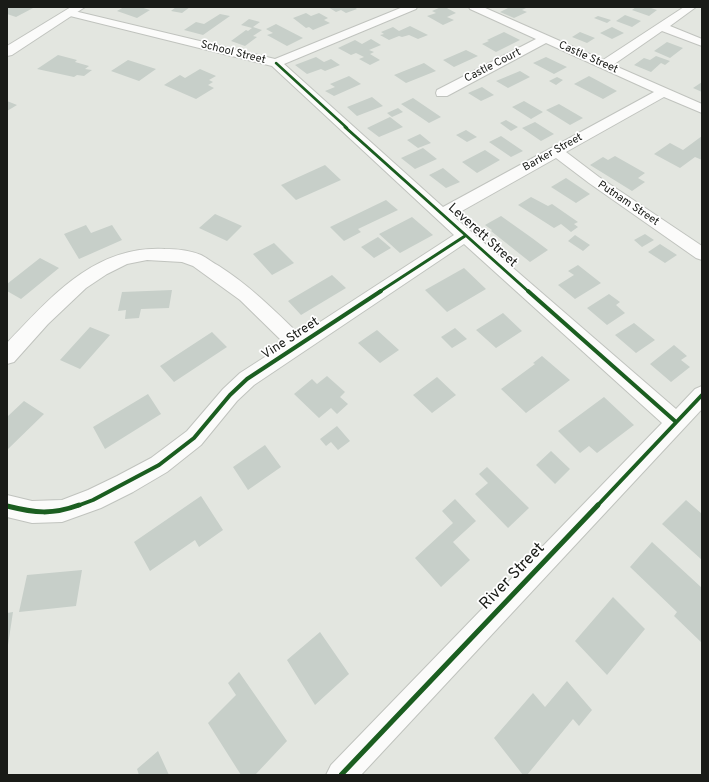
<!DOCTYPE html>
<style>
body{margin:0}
#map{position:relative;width:709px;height:782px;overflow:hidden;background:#e3e6e0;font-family:Overpass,sans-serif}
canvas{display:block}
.frame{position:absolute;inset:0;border:8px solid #191b17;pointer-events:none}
</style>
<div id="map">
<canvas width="709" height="782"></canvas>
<div class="frame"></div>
</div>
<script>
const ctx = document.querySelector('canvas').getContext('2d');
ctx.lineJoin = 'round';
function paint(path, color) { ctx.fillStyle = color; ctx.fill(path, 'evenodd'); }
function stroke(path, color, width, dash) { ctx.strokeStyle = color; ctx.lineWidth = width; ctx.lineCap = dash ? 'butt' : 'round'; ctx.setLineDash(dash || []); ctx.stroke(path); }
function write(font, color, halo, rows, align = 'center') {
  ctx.font = font + ' Overpass,sans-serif'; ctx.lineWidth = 3.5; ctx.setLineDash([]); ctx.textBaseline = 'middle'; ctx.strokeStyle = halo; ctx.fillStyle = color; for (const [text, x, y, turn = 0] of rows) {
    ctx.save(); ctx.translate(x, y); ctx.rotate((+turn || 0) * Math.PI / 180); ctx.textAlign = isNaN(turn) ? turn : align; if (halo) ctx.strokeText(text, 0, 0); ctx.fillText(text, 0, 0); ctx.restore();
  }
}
paint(new Path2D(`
 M7,7H35L16,17L7,14Z
 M124,7H140L150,10L137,18L117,11Z
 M176,7H190L182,13L171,11Z
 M328,7H354L357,9L346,13L341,10L336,12Z
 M441,7H445L456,13L447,17L454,20L443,25L427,16L436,13L432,11Z
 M510,7H528L522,10L527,12L514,18L500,12Z
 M636,7H648L657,10L649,16L632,10Z
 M306,13L311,16L319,13L328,18L324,20L330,23L313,30L309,27L306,28L293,18Z
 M220,14L230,16L203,35L184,30L196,22L204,24Z
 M625,15L641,21L632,27L616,21Z
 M598,16L611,20L607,23L594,18Z
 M249,19L260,22L253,27L262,30L253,36L257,37L245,46L231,41L246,30L248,31L252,28L241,25Z
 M276,24L303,38L287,46L267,35L273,33L266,29Z
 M410,26L428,35L418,39L409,35L402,37L399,36L389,40L380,35L384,34L381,32L393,27L399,31Z
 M612,27L624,33L612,39L600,33Z
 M504,32L520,40L496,52L482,44L489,41L487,40Z
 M580,32L595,38L587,43L572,37Z
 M371,39L381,45L369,50L374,52L370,54L380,60L370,65L359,59L364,57L356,53L351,55L338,48L355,40L362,44Z
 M667,42L683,48L670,58L654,51Z
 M466,50L478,56L454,67L443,60Z
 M58,55L77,60L75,62L89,66L85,69L92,70L84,76L77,75L74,77L37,69Z
 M656,56L670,61L665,65L661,63L651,72L634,65L644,58L650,60Z
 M316,57L324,62L331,59L340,65L325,71L321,69L307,74L295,65Z
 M546,57L567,67L554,74L533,63Z
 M128,60L156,69L139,81L111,71Z
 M424,63L436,71L406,83L394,75Z
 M200,69L216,76L209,80L213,82L208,85L214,88L196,99L164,85L180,75L185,78Z
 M520,71L530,77L508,88L496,81Z
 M349,76L361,84L334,96L325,91L335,87L330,84Z
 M589,76L617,91L603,99L574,84Z
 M557,77L563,80L556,85L549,81Z
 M702,82V92L693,88Z
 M482,87L494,95L481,101L468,93Z
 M372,97L383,106L357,116L347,107Z
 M413,98L441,117L429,123L401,104Z
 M7,101L17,105L7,111Z
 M524,101L543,112L531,119L512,107Z
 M559,104L583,118L570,125L546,110Z
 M398,108L403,112L392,117L387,113Z
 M390,117L403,127L379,137L367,128Z
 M506,120L518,127L511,131L500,123Z
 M535,122L554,134L541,141L522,128Z
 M466,130L477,137L467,142L456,135Z
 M420,134L431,143L418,148L407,140Z
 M501,136L523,151L511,157L489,142Z
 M702,136V160L695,157L680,168L654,154L670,143L683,150Z
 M423,148L437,159L415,169L401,158Z
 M485,150L500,160L477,173L462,162Z
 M615,156L645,173L638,178L645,182L632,191L590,165L603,157L608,160Z
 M325,165L341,180L296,200L281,185Z
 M443,168L460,182L446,188L429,175Z
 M566,178L590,194L576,203L551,187Z
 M531,197L548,206L552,204L578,222L574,224L578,227L571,232L561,224L554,228L518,205Z
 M386,200L398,210L358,229L361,232L344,241L330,227Z
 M215,214L242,226L227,241L199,228Z
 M501,216L532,238L548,250L530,262L491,231L492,230L485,225Z
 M412,217L433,235L400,253L379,234Z
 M86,225L91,233L112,225L122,240L79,259L64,234Z
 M645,234L654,240L642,247L634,240Z
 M575,235L590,245L583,251L568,241Z
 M378,237L391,248L374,258L361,247Z
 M274,243L294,263L272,275L253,254Z
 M660,244L677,255L665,263L648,252Z
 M40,258L59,268L21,299L7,291V284Z
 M578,265L601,283L575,299L558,285L574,275L568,271Z
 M464,268L486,289L447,312L425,290Z
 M332,275L346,288L301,315L288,301Z
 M172,290L169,308L141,309L139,318L125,319L126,310L118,311L122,292Z
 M609,294L620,302L616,305L625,313L607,325L587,308Z
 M503,313L522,331L496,348L476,330Z
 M634,323L655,340L636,353L615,335Z
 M90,327L110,335L80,369L60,360Z
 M455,328L467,339L452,348L441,337Z
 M377,330L399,350L380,363L358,343Z
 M212,332L227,347L174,382L160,366Z
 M674,345L687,356L681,360L690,367L671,382L650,364Z
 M542,356L570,380L526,413L501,389L535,364L533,363Z
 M327,376L345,392L340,397L348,404L337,414L331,408L319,418L294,394L312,379L317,384Z
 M437,377L456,395L432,413L413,395Z
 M148,394L161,414L105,449L93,427Z
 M604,397L634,425L597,453L589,446L580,453L558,431Z
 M24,401L44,414L7,450V417Z
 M337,426L350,441L338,450L331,442L326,446L320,439Z
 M265,445L281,467L248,490L233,467Z
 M551,451L570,469L555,484L536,465Z
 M487,467L529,508L508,528L475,494L488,483L479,474Z
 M201,496L223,530L199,547L195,540L150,571L134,542Z
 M455,499L476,521L453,542L470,560L441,587L415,558L453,523L442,511Z
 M686,500L702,514V560L662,524Z
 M652,542L702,588V643L674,616L677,612L630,567Z
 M82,570L76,606L19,612L27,575Z
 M613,597L645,629L607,675L575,641Z
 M13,612L8,645H7V613Z
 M320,632L349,674L315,705L287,660Z
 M239,672L287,741L255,775H241L208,723L236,695L228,683Z
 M567,681L592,710L579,726L573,719L527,775H523L494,738L533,693L545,707Z
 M158,751L169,775H139L137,769Z`), '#c7cfc9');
const minor = new Path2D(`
 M403,7H417L416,9L284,64L443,207L654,92L546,43L447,96H437L436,93L437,90L536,39L470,9L469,7H483L603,60L684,7H696L670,26L702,39V46L662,31L613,65L702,104V113L664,97L566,152L599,177L702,246V260L696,258L589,183L556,158L453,216L676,409L695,389L702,386V409L361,775H326L331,765L662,423L464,244L254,385L237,401L201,445L167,472L133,492L101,508L62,522L32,523L7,517V495L32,501L62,500L88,490L117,476L151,458L187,431L223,389L240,373L285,344L240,300L193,266L182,262L147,260L127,264L107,274L86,288L48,324L14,362L7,364V343C51,297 95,245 165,249C177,249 189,250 201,255C207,258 213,263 219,266C249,285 274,310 300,335L454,235L272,66L66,15L65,13L66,11L70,10L275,59Z`);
const secondary = new Path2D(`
 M71,7H85L12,55L7,56V46Z`);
stroke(minor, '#c0c3be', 2);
stroke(secondary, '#c0c3be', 2);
paint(minor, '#fbfbfa');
paint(secondary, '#fbfbfa');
stroke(new Path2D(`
 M276,63L347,128`), '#1b5e20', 2.5);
stroke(new Path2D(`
 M345,127L529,292
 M379,292L465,236`), '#1b5e20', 3);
stroke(new Path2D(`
 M528,291L676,422
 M77,506L93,500L159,465L194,438L230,395L247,379L381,291
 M597,506L702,395`), '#1b5e20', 4);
stroke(new Path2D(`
 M7,506C35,513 52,515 79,505
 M341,775L598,505`), '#1b5e20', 5);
write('11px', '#191b17', '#fff', [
 ["School Street",233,53,14],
 ["Castle Street",588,58,24],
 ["Castle Court",493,66,-27],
 ["Barker Street",553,153,-29],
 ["Putnam Street",628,204,34]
]);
write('13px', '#191b17', '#fff', [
 ["Leverett Street",482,236,42],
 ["Vine Street",291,339,-33]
]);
write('16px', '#191b17', '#fff', [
 ["River Street",513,577,-46]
]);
</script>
